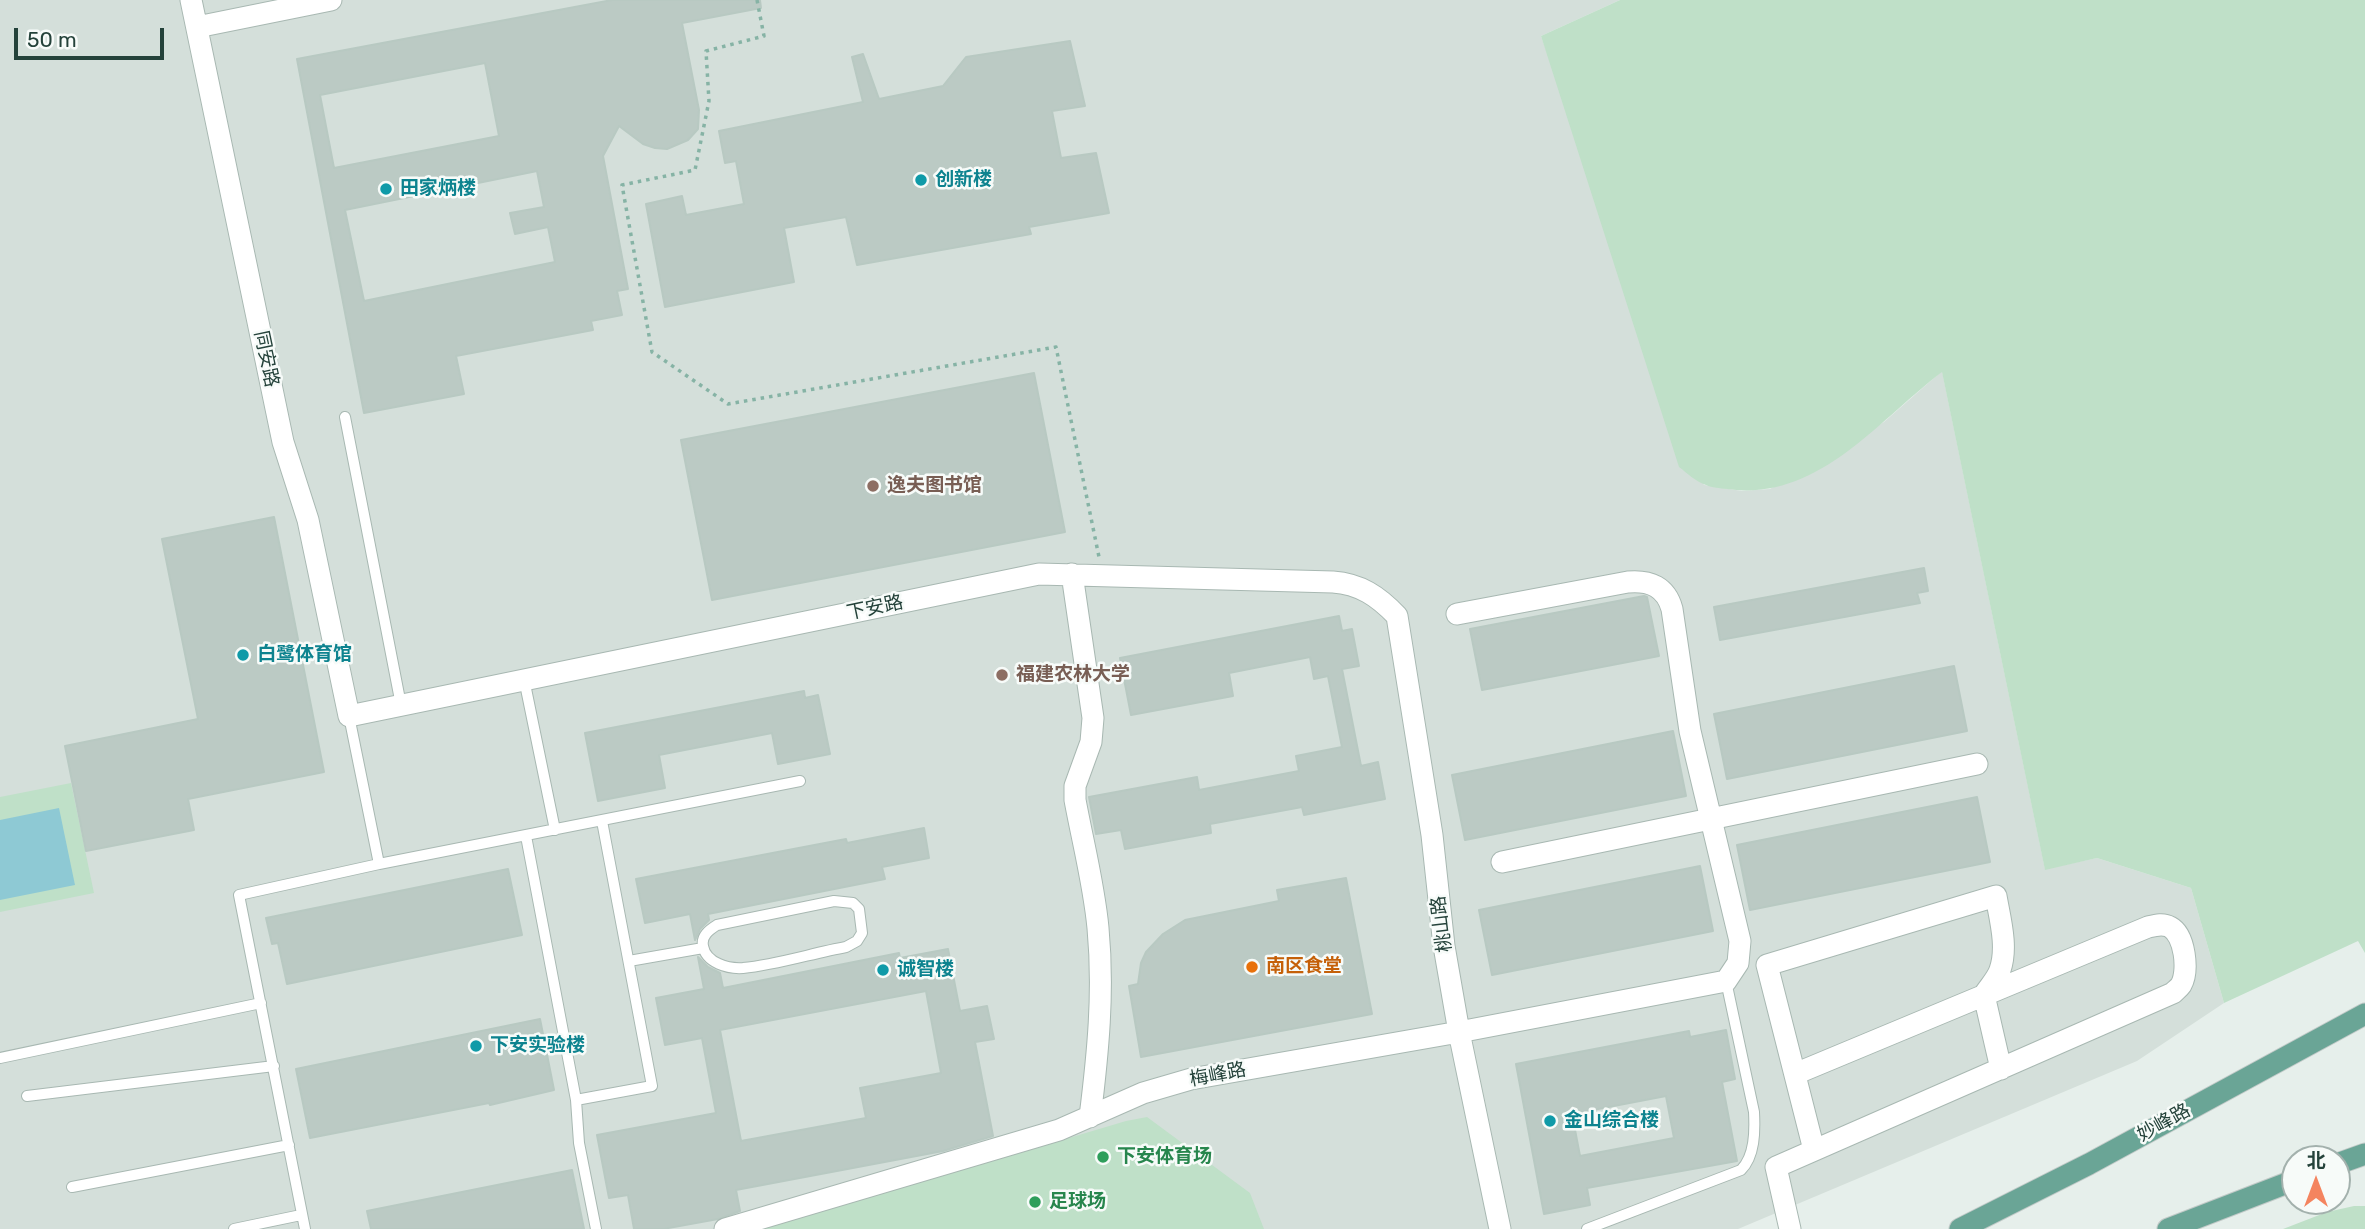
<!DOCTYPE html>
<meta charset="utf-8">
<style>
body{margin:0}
#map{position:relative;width:2365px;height:1229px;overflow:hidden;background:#e6efeb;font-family:Rubik,"Noto Sans SC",sans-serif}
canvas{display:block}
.north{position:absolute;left:2281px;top:1145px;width:70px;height:70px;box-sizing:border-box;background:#f7fbf9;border:2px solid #a3b1ad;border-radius:50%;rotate:0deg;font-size:19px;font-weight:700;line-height:28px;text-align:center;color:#24423a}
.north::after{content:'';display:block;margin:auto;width:24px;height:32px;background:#f4845f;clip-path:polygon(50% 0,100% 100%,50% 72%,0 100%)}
.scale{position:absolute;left:14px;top:28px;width:150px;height:32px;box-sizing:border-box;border:4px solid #24423a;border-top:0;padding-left:9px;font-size:21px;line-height:24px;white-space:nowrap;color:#24423a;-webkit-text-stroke:5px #f7fbf9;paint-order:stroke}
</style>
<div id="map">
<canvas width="2365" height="1229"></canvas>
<div class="north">北</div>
<div class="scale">50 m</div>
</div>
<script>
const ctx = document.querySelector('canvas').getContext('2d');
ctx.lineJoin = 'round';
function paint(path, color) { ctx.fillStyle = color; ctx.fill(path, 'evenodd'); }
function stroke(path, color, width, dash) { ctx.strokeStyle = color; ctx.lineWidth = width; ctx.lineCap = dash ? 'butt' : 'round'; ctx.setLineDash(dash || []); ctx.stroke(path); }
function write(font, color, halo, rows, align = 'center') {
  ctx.font = font + ' Rubik,"Noto Sans SC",sans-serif'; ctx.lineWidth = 5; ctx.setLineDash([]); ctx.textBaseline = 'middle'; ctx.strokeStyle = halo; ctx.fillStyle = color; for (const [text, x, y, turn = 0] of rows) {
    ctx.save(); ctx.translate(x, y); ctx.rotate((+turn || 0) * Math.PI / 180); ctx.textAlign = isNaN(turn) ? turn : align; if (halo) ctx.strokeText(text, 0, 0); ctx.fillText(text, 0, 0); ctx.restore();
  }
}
paint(new Path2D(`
 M0,0H1620L1541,36L1704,485L1742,491L1770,489L1884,422L1942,371L2045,869L2097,858L2191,888L2224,1003L2137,1061L1738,1229H0Z`), '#d4dfda');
paint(new Path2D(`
 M1620,0H2365V953L2358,941L2224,1003L2191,888L2097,858L2045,870L1942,372C1877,421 1818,502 1727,489C1720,488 1712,488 1706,485C1696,482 1687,473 1679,467L1541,36Z
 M71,783L94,893L0,912V797Z
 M1147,1117L1250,1193L1264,1229H763L1126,1121Z
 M2354,1206H2365V1229H2283L2327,1212Z`), '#bfe0c8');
paint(new Path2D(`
 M59,808L75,885L0,900V820Z`), '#8ec9d4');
const building = new Path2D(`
 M612,0H760L761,8L682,23L699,110L698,129L688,140L667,149L655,148L643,144L619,126L603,156L628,289L617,291L622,315L591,321L593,330L456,356L464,394L364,413L297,59ZM485,63L499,136L334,168L320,95ZM537,171L544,207L510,213L515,234L548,227L555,262L364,301L345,210Z
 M1070,41L1085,106L1052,111L1061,158L1096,153L1109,213L1029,227L1031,234L857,265L846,217L784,228L794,282L665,307L646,204L682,196L686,215L744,204L736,161L725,163L719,131L863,102L852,57L863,54L879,99L943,86L966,57Z
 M1034,373L1065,532L712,600L681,440Z
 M274,517L324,772L188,799L194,830L86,851L65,746L198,719L162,539Z
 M1924,568L1928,591L1917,593L1920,603L1720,640L1714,607Z
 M1644,596L1647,597L1659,656L1482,690L1470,629Z
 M1339,616L1342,631L1352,629L1359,666L1342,669L1361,766L1378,762L1385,799L1304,815L1302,807L1210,824L1211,833L1125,849L1121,830L1096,834L1089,797L1197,777L1199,790L1299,771L1296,756L1342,747L1328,676L1314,679L1310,657L1229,673L1233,696L1131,715L1120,658Z
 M1954,666L1967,731L1727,779L1714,714Z
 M804,691L805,698L818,695L830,754L778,764L772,733L659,755L665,788L598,801L585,733Z
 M1673,731L1686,796L1465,840L1452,775Z
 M1977,797L1990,862L1750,910L1737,845Z
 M924,828L929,858L882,867L885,879L708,914L709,920L700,929L695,940L690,914L645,923L636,879L846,839L847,843Z
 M1700,866L1713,931L1492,975L1479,910Z
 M508,869L522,935L287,984L278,943L272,944L266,918Z
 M1346,878L1372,1014L1141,1057L1129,986L1138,984L1141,963L1146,952L1163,934L1185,920L1279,901L1277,890Z
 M948,949L960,1011L987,1006L994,1039L975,1042L993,1136L943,1151L736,1190L740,1211L718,1219L663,1229H634L628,1195L609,1198L597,1135L716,1113L702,1038L665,1045L656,998L704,989L698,957L708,967L720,973L723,988L899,953L900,958ZM926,991L941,1073L860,1088L866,1118L741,1141L720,1030Z
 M540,1019L554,1090L490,1105L489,1103L310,1138L296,1069Z
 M1726,1030L1735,1079L1722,1082L1737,1161L1587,1188L1590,1205L1544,1214L1516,1064L1689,1031L1690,1037ZM1666,1096L1674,1138L1580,1156L1572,1114Z
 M572,1170L584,1229H371L367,1211Z`);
paint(building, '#bbcac4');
stroke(building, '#b8c9c2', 2);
const service = new Path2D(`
 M345,417L401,705
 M524,679L555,830
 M349,716L379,864L800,781
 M526,836L576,1100L579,1143L596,1229
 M834,901L853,903L859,909L862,933L857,941L846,947C813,953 776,965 743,968C728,969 706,963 703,946C701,936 709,930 717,925Z
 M629,961L703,948
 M0,1058L261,1003
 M27,1096L274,1066
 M576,1100L652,1086L602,821
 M72,1187L289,1145
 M234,1229L301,1215
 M305,1229L239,895L379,864
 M1587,1229L1741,1170C1755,1156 1755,1131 1754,1112L1726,981`);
const minor = new Path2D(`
 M191,0L283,442L308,520L349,716L1039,574L1333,582C1360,584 1378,596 1397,616L1432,835L1444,946L1459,1032L1500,1229
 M197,27L331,0
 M1072,574L1093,718L1091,742L1075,786V800C1083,843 1094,885 1098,928C1104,992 1098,1053 1090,1117
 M1502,862L1977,764
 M1814,1150L1767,965L1996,896C2000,919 2008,947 2000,970C1997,979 1989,987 1984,995L2001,1069
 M725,1229L1059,1130L1143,1093L1191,1079L1459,1032L1726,981L1738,963L1740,941L1690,731L1672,609C1666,587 1650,580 1628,582L1457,614
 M1790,1229L1776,1167L2173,993C2176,990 2179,988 2181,985C2189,971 2185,935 2170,927C2163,923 2156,925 2148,927L1795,1074`);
const primary = new Path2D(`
 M2337,1164L2365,1154
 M1960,1229L2089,1164L2365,1014
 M2168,1229L2295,1180`);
stroke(service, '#a8b8b2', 12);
stroke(minor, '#a8b8b2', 23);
stroke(primary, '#c2cac8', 23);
stroke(new Path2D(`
 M757,0L764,36L706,51L709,101L695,170L622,185L652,352L728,404L1056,347L1099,557`), '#86b3a5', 3.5, [3.5, 5]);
stroke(service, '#fff', 10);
stroke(minor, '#fff', 21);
stroke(primary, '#6aa596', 21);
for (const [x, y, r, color] of [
 [921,180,7,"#0f9aa8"],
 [386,189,7,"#0f9aa8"],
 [873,486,7,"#8d6e63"],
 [243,655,7,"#0f9aa8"],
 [1002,675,7,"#8d6e63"],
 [1252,967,7,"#e8710a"],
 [883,970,7,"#0f9aa8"],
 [476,1046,7,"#0f9aa8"],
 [1550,1121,7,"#0f9aa8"],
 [1103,1157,7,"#2e9e5b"],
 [1035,1202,7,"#2e9e5b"]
]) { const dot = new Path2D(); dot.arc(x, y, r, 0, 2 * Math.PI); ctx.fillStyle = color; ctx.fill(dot); stroke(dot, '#f7fbf9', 2.5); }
write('bold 19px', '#0d838f', '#f7fbf9', [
 ["创新楼",935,180],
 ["田家炳楼",400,189],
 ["白鹭体育馆",257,655],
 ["诚智楼",897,970],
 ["下安实验楼",490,1046],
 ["金山综合楼",1564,1121]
], 'left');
write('19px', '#24423a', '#f7fbf9', [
 ["同安路",266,359,78],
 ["下安路",875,608,-12],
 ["桃山路",1442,924,-97],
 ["梅峰路",1218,1075,-11],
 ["妙峰路",2164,1123,-29]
]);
write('bold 19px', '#785e54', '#f7fbf9', [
 ["逸夫图书馆",887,486],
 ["福建农林大学",1016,675]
], 'left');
write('bold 19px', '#c56008', '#f7fbf9', [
 ["南区食堂",1266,967]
], 'left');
write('bold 19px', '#27864d', '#f7fbf9', [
 ["下安体育场",1117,1157],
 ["足球场",1049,1202]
], 'left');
</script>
